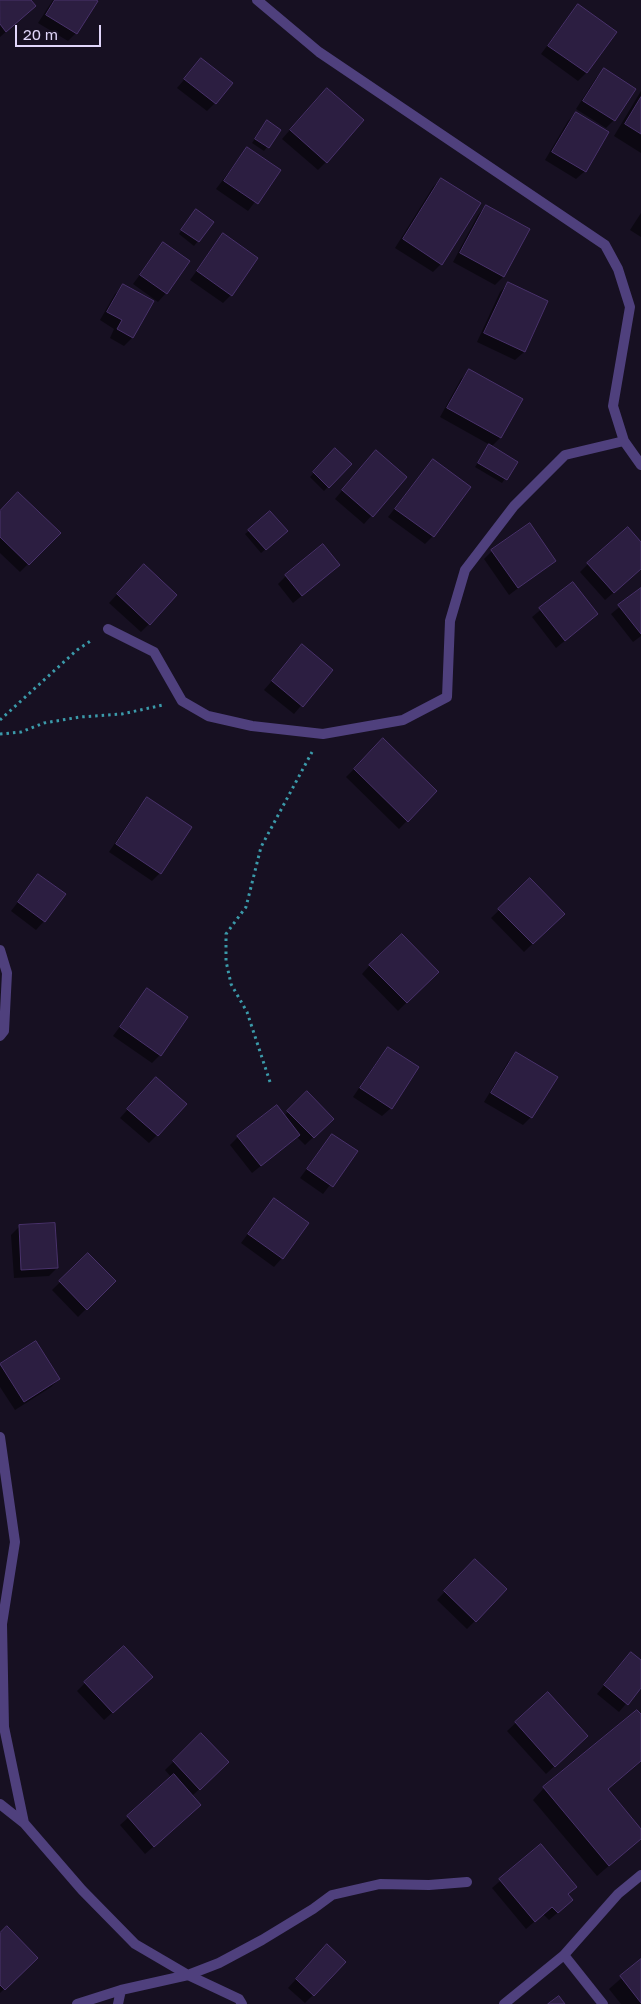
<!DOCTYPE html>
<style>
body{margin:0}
#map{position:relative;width:641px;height:2004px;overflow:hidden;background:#171022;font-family:"Golos Text",sans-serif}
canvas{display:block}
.scale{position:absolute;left:15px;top:25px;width:86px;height:22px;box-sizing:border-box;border:2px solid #e1d6fb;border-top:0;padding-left:6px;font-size:15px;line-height:18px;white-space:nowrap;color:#e1d6fb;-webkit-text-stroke:4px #171022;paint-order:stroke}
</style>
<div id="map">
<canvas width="641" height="2004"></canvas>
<div class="scale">20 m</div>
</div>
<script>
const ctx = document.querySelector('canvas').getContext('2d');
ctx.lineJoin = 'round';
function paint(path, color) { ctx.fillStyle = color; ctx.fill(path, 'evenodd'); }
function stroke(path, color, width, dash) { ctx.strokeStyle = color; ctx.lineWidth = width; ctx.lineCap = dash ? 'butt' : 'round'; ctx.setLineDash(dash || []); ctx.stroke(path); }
paint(new Path2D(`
 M0,0H29L35,6L0,37Z
 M53,0H94L76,33L68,41L38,23Z
 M578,5L586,73L578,81L541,54Z
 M201,60L215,103L207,111L177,88Z
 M604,70L614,120L606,128L576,109L596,78Z
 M641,91V153L614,136Z
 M319,97L326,162L318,170L282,139Z
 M576,113L585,171L576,179L545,160L568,121Z
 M267,122L280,130L264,151L252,143Z
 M247,148L279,170L248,211L216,189Z
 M441,179V264L433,272L395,248L433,187Z
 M486,206L528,229L503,277L495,285L453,262L478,215Z
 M641,213V237L630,230Z
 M193,214L213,222L194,246L179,234Z
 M223,235L231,295L223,303L190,280Z
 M163,244L166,293L158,302L133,284Z
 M508,284L547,302L524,352L515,360L477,342L500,292Z
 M124,285L152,301L132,338L124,346L110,338L114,329L100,320L115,294Z
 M469,371L521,399L500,438L491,447L516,462L502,483L475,467L490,445L440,417L461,379Z
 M335,450L350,464L324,491L310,477Z
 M368,460L406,477L364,524L335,499Z
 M433,460V536L425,544L388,517Z
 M0,512L59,533L20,572L0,553Z
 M249,531L282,535L261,553L245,534Z
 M641,544V569L605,600L580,572L588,564Z
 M492,551L554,561L509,595L484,559Z
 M339,565L293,603L278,584L286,576Z
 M136,574L149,624L141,632L109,603Z
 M573,583L597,614L556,648L532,617Z
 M641,589V636L633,642L611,614Z
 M302,646L331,670L294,714L264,690Z
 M383,740L436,791L399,829L346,777Z
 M147,799L160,873L152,881L109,852L139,807Z
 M39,875L44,921L36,930L11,911Z
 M530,880L563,914L524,952L491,918Z
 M370,965L437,972L398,1011L362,974Z
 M147,990L160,1055L152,1063L113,1036Z
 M388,1048L418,1068L391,1108L382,1116L353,1097L380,1057Z
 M516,1053L531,1117L523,1125L484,1102L508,1062Z
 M148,1087L157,1135L149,1143L120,1118Z
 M307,1093L332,1119L305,1145L297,1137L252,1173L230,1145L238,1137L284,1116Z
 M332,1135L356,1151L323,1194L300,1178Z
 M274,1199L282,1258L274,1267L241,1243Z
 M54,1225L57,1268L49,1276L14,1278L11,1235L19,1227Z
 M88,1255L114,1281L78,1317L52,1290Z
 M36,1343L59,1379L51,1387L15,1410L0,1387V1366Z
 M475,1560L506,1589L467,1629L437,1600Z
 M623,1662H641V1686L619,1712L597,1694Z
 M85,1683L143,1685L104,1720L77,1691Z
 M548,1693L578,1744L546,1774L507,1731Z
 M641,1716V1762L607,1790L641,1831V1838L597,1876L533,1800L544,1788Z
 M201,1735L228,1762L192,1796V1813L145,1854L120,1825L172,1778L165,1770Z
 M541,1846L567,1895L563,1908L549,1920L543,1914L526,1929L492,1888Z
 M0,1934L36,1958L0,1993Z
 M319,1954L313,1995L305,2003L288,1988Z
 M641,1961V2004H621L609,1989Z`), '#0007');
const building = new Path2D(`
 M0,0H31L36,6L6,32L0,24Z
 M55,0H96L98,1L77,34L46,15Z
 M578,4L617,32L587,73L548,46Z
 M201,58L233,83L216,104L184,79Z
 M604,68L636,89L615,121L583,101Z
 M327,88L364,120L327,163L290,130Z
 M641,97V134L625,124Z
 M576,112L609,132L586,172L552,152Z
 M267,120L281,130L269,148L255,139Z
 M247,147L281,170L258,204L224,181Z
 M441,178L481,203L442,265L403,239Z
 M486,205L530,229L504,277L460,253Z
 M196,209L214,222L199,242L181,230Z
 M223,233L258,258L232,296L197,271Z
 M163,242L190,261L167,294L140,275Z
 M508,282L548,301L525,352L484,333Z
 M123,284L154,301L133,338L117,329L122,320L107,312Z
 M469,369L523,399L501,438L447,408Z
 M489,444L518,462L507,480L478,463Z
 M335,448L352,464L329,488L313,472Z
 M376,450L407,477L373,517L342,490Z
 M433,459L471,487L434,537L395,509Z
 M18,492L61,533L29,565L0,537V511Z
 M270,511L288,531L266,550L248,530Z
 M530,523L556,561L518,588L491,550Z
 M628,527L641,542V569L614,593L587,563Z
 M323,544L340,565L302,596L285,575Z
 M144,564L177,595L150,625L117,594Z
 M573,582L598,614L565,641L539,608Z
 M641,588V634L618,605Z
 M302,644L333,670L303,707L272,681Z
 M383,738L437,791L408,822L354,769Z
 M147,797L192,827L161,874L116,844Z
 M38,874L66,894L45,922L18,902Z
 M530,878L565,914L533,944L498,909Z
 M402,934L439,972L407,1003L369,965Z
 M147,988L188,1017L161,1056L120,1027Z
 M388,1047L419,1067L392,1109L360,1088Z
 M516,1052L558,1077L532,1118L491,1093Z
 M156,1077L187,1104L158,1136L127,1109Z
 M307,1091L334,1119L314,1138L287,1111Z
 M277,1105L300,1135L261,1166L237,1136Z
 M332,1134L358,1151L333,1187L307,1169Z
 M274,1198L309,1223L283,1259L248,1234Z
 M55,1223L58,1268L21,1270L19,1225Z
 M88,1253L116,1281L87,1310L59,1281Z
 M36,1341L60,1379L24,1402L0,1364Z
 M475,1559L507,1589L476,1622L444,1591Z
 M124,1646L153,1677L113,1713L84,1682Z
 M631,1652L641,1660V1688L628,1705L604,1685Z
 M548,1692L588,1736L555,1767L515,1722Z
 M637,1710L641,1714V1761L608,1789L641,1829V1839L609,1866L543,1787Z
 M201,1733L229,1762L200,1790L173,1761Z
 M174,1774L201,1805L154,1847L127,1816Z
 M541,1844L577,1887L568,1894L573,1900L558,1913L552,1907L535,1922L499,1879Z
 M7,1926L38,1958L5,1990L0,1985V1933Z
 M327,1944L346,1962L314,1996L296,1979Z
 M641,1959V2003L620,1976Z
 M559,1996L565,2004H548Z`);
paint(building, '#2c1e41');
stroke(building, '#49326b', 1);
stroke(new Path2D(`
 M0,720L77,650L92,640
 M0,734L21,732L44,723L80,717L122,714L163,705
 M270,1082L247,1012L231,984L226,961V934L246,907L261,847L312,752`), '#3b9aaa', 3, [2.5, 4]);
stroke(new Path2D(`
 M257,0L319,52L605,245L618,269L630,307L613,406L624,441L641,465
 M108,629L154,652L182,701L208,716L252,726L323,734L403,720L447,697L450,621L465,570L514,506L565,455L624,441
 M0,950L7,973L4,1031L0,1036
 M0,1437L15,1542L2,1624L4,1727L24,1823L82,1890L135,1944L188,1975L239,1999L242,2004
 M0,1804L24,1823
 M564,1955L603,2004
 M77,2004L121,1990L188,1975L219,1963L262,1940L313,1909L332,1895L380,1884L429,1885L467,1882
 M118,2004L121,1990
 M504,2004L564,1955L618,1894L641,1875`), '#4f407d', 10);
</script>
